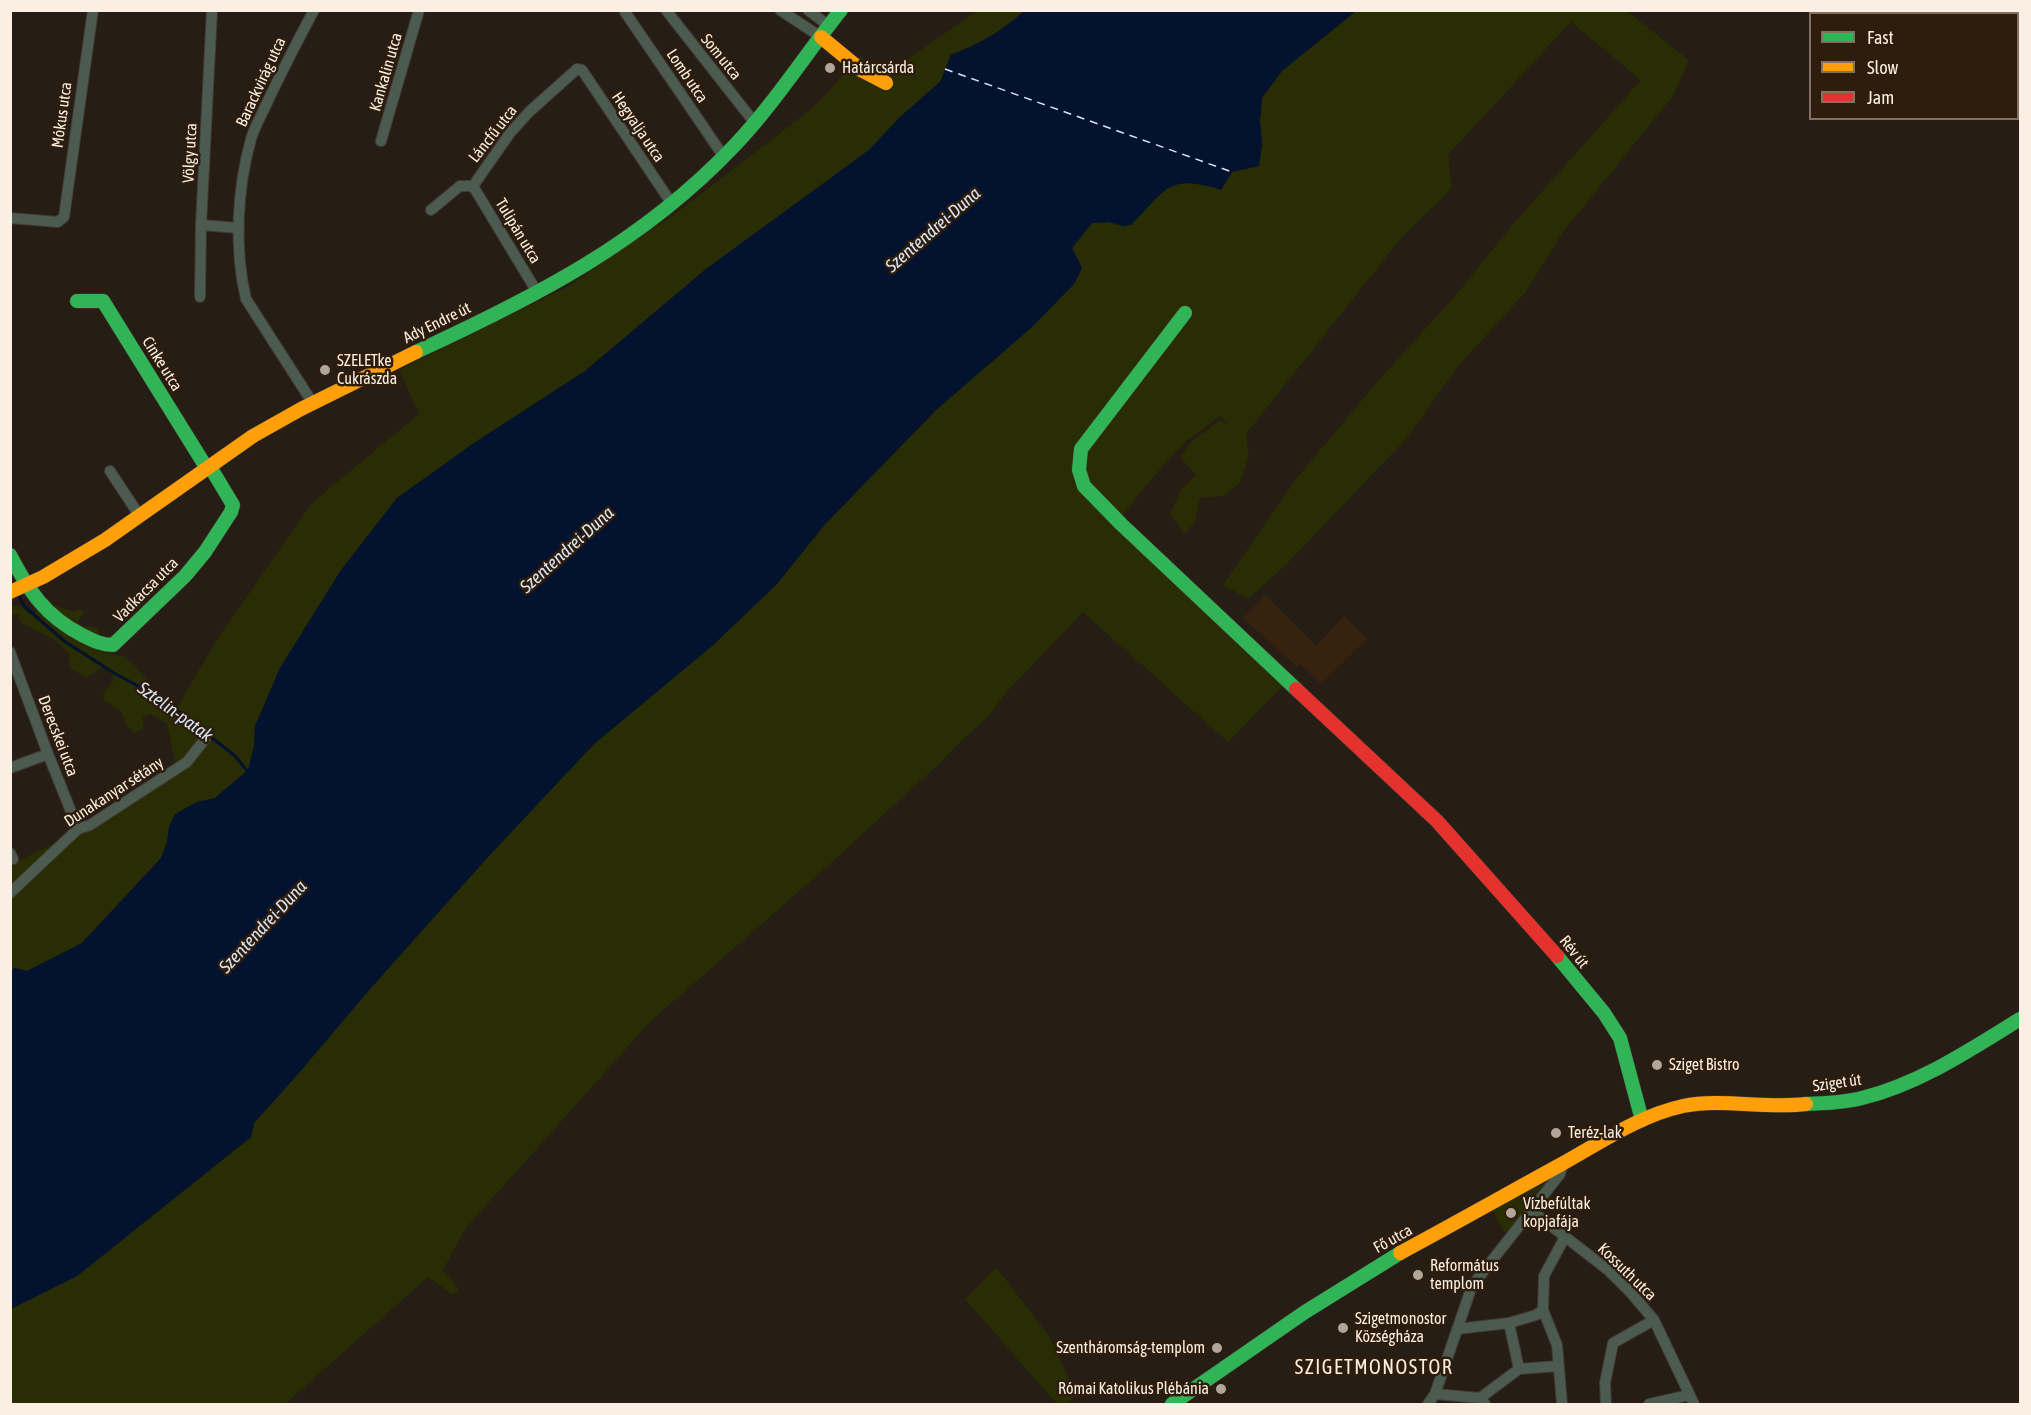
<!DOCTYPE html>
<meta charset="utf-8">
<style>
body{margin:0}
#map{position:relative;width:2031px;height:1415px;overflow:hidden;background:#261d15;font-family:"Asap Condensed",sans-serif}
canvas{display:block}
.frame{position:absolute;inset:0;border:12px solid #fbefe4;pointer-events:none}
.legend{position:absolute;left:1809px;top:12px;width:210px;height:108px;box-sizing:border-box;background:#2e1d0d;border:2px solid #807163;margin:0;padding:8px 10px;list-style:none;font-size:18px;color:#fbefe4}
.legend li{display:flex;align-items:center;gap:12px;height:30px}
.legend b{width:30px;border:2px solid #807163}
</style>
<div id="map">
<canvas width="2031" height="1415"></canvas>
<div class="frame"></div>
<ul class="legend">
<li><b style="height:8px;background:#30b455"></b>Fast</li>
<li><b style="height:8px;background:#ff9f0a"></b>Slow</li>
<li><b style="height:8px;background:#e5322d"></b>Jam</li>
</ul>
</div>
<script>
const ctx = document.querySelector('canvas').getContext('2d');
ctx.lineJoin = 'round';
function paint(path, color) { ctx.fillStyle = color; ctx.fill(path, 'evenodd'); }
function stroke(path, color, width, dash) { ctx.strokeStyle = color; ctx.lineWidth = width; ctx.lineCap = dash ? 'butt' : 'round'; ctx.setLineDash(dash || []); ctx.stroke(path); }
function write(font, color, halo, rows, align = 'center') {
  ctx.font = font + ' "Asap Condensed",sans-serif'; ctx.lineWidth = 5; ctx.setLineDash([]); ctx.textBaseline = 'middle'; ctx.strokeStyle = halo; ctx.fillStyle = color; for (const [text, x, y, turn = 0] of rows) {
    ctx.save(); ctx.translate(x, y); ctx.rotate((+turn || 0) * Math.PI / 180); ctx.textAlign = isNaN(turn) ? turn : align; if (halo) ctx.strokeText(text, 0, 0); ctx.fillText(text, 0, 0); ctx.restore();
  }
}
paint(new Path2D(`
 M1265,595L1316,646L1344,616L1367,639L1321,684L1300,664L1297,667L1243,618Z`), '#36220e');
paint(new Path2D(`
 M977,11H1024C999,33 983,42 951,55L940,82L900,117L869,150L706,269L585,371L474,443L397,498L341,570L280,668L255,726L254,747L248,770L215,798L197,802L169,827L167,842L161,858L82,943L27,971L15,968L11,970V864L75,834L177,771L167,724L151,714L143,717V728L134,734L126,725L121,711L104,700L103,692L113,682V675L102,667L86,678L69,667V654C55,637 39,633 20,622L19,614L11,615L10,608L17,605L22,607L30,614L39,611L50,604L74,612L80,609L84,612L78,621L82,626L96,627L102,638L106,653L123,656L147,679L143,688L150,695L177,707L218,638L312,503L419,414L399,370L567,287L676,213L814,107L860,56L883,76Z
 M1356,11H1627L1689,60L1673,96L1563,232L1525,293L1459,365L1406,439L1286,565L1248,599L1223,585L1296,479L1377,382L1456,295L1513,224L1641,80L1571,22L1448,155L1452,188L1402,237L1246,434L1249,456L1240,483L1223,496L1200,498L1195,522L1185,533L1170,515L1180,491L1196,475L1180,457L1189,444L1219,421L1229,424L1220,416L1184,443L1153,477L1114,526L1283,686L1228,742L1083,612L1004,695L989,716L957,745L941,762L821,872L651,1021L465,1229L443,1270L459,1289L453,1295L428,1277L285,1404H11V1309L77,1276L251,1137L254,1123L298,1074L370,989L487,858L594,744L712,646L777,584L825,525L936,410L1031,328L1074,284L1082,268L1072,248L1092,223L1109,222L1123,226L1131,225C1142,214 1159,189 1173,184C1188,179 1206,185 1221,189L1232,172L1259,166L1262,144L1260,121L1262,98L1282,71Z
 M1554,1173L1507,1236L1491,1209Z
 M996,1267L1049,1336L1077,1396L1065,1404H1057L965,1299Z`), '#292d03');
paint(new Path2D(`
 M1024,11H1356L1282,71L1262,98L1260,121L1262,144L1259,166L1232,172L1221,190C1167,173 1166,190 1131,225L1123,226L1109,222L1092,223L1072,248L1082,268L1074,284L1031,328L936,410L825,524L777,584L712,646L594,744L487,858L370,989L298,1074L254,1123L251,1137L77,1276L11,1309V970L15,968L27,971L82,943L161,858L167,842L169,827L175,814L197,802L215,798L248,770L254,747L255,726L280,668L341,570L397,498L474,443L585,371L706,269L869,150L900,117L940,82L951,55C983,42 999,33 1024,11Z`), '#03122e');
stroke(new Path2D(`
 M19,596L24,606L64,641L114,673L164,700L235,756L249,773`), '#03122e', 3);
stroke(new Path2D(`
 M945,69L1232,172`), '#d8e6f8', 1.5, [8, 6]);
const street = new Path2D(`
 M666,10L754,122
 M780,10L821,37
 M808,10L829,26
 M625,12L724,157
 M381,141L419,10
 M473,186L510,133L529,112L577,69L582,70L672,204
 M473,186L537,292
 M431,210L460,186H473
 M10,218L58,222L64,217L93,10
 M201,225L239,228
 M200,297L201,225L212,10
 M312,402L246,299C234,249 237,189 251,139C254,128 261,116 266,105C281,73 297,42 314,10
 M110,471L139,515
 M10,652L48,754L78,829
 M10,768L48,754
 M10,853L13,859
 M10,893L78,829L90,825L187,762L205,739
 M1532,1211L1608,1270L1631,1293L1654,1320L1694,1404
 M1457,1329L1509,1323
 M1519,1369L1509,1323L1536,1315L1543,1310
 M1435,1394L1480,1398L1485,1404
 M1480,1398L1519,1369L1558,1366
 M1428,1404L1435,1394L1472,1286L1560,1174L1563,1163
 M1562,1404L1557,1345L1543,1310L1544,1276L1565,1237
 M1606,1404L1605,1383L1613,1343L1654,1320
 M1649,1404L1689,1395`);
const fast = new Path2D(`
 M1185,313L1081,449L1079,470L1084,486L1121,524L1296,689
 M416,352C535,297 642,243 734,146C774,104 805,55 841,10
 M10,555C29,591 45,616 82,635C92,640 101,645 113,645L185,576L205,552L231,512L233,505L212,470L206,467L103,301H77
 M1557,956L1604,1013L1620,1038L1642,1120
 M1806,1104C1824,1103 1844,1103 1862,1098C1919,1084 1970,1050 2020,1019
 M1172,1404L1305,1312L1400,1253`);
const slow = new Path2D(`
 M821,37L861,70L886,83
 M10,592L43,577L105,540L253,436L301,409L416,352
 M1400,1253C1454,1224 1507,1194 1560,1165C1600,1143 1638,1116 1683,1106C1722,1098 1766,1109 1806,1104`);
const jam = new Path2D(`
 M1296,689L1437,821L1557,956`);
stroke(street, '#423a34', 12);
stroke(fast, '#423a34', 15);
stroke(slow, '#423a34', 15);
stroke(jam, '#423a34', 15);
stroke(street, '#4c5b50', 10);
stroke(fast, '#30b455', 14);
stroke(slow, '#ff9f0a', 14);
stroke(jam, '#e5322d', 14);
for (const [x, y, r, color] of [
 [830,68,6,"#b0a69c"],
 [325,370,6,"#b0a69c"],
 [1657,1065,6,"#b0a69c"],
 [1556,1133,6,"#b0a69c"],
 [1511,1213,6,"#b0a69c"],
 [1418,1275,6,"#b0a69c"],
 [1343,1328,6,"#b0a69c"],
 [1217,1348,6,"#b0a69c"],
 [1221,1389,6,"#b0a69c"]
]) { const dot = new Path2D(); dot.arc(x, y, r, 0, 2 * Math.PI); ctx.fillStyle = color; ctx.fill(dot); stroke(dot, '#2e1d0d', 2); }
write('16px', '#fbefe4', '#2e1d0d', [
 ["Som utca",721,57,51],
 ["Kankalin utca",386,72,-74],
 ["Lomb utca",687,76,56],
 ["Barackvirág utca",261,82,-65],
 ["Mókus utca",62,115,-82],
 ["Hegyalja utca",638,127,56],
 ["Láncfű utca",493,134,-52],
 ["Völgy utca",190,153,-87],
 ["Tulipán utca",518,231,59],
 ["Ady Endre út",437,323,-26],
 ["Cinke utca",162,364,58],
 ["Vadkacsa utca",146,590,-45],
 ["Derecskei utca",58,736,69],
 ["Dunakanyar sétány",114,792,-33],
 ["Rév út",1574,952,51],
 ["Sziget út",1837,1083,-8],
 ["Fő utca",1393,1239,-29],
 ["Kossuth utca",1627,1272,44]
]);
write('16px', '#fbefe4', '#2e1d0d', [
 ["Határcsárda",842,68],
 ["SZELETke",337,361],
 ["Cukrászda",337,379],
 ["Sziget Bistro",1669,1065],
 ["Teréz-lak",1568,1133],
 ["Vízbefúltak",1523,1204],
 ["kopjafája",1523,1222],
 ["Református",1430,1266],
 ["templom",1430,1284],
 ["Szigetmonostor",1355,1319],
 ["Községháza",1355,1337],
 ["Szentháromság-templom",1205,1348,"right"],
 ["Római Katolikus Plébánia",1209,1389,"right"]
], 'left');
write('italic 18px', '#d8e6f8', '#2e1d0d', [
 ["Szentendrei-Duna",933,230,-41],
 ["Szentendrei-Duna",567,550,-42],
 ["Sztelin-patak",175,712,36],
 ["Szentendrei-Duna",263,927,-47]
]);
ctx.letterSpacing = '1.5px';
write('20px', '#fbefe4', '#2e1d0d', [
 ["SZIGETMONOSTOR",1374,1368]
]);
ctx.letterSpacing = '0px';
</script>
